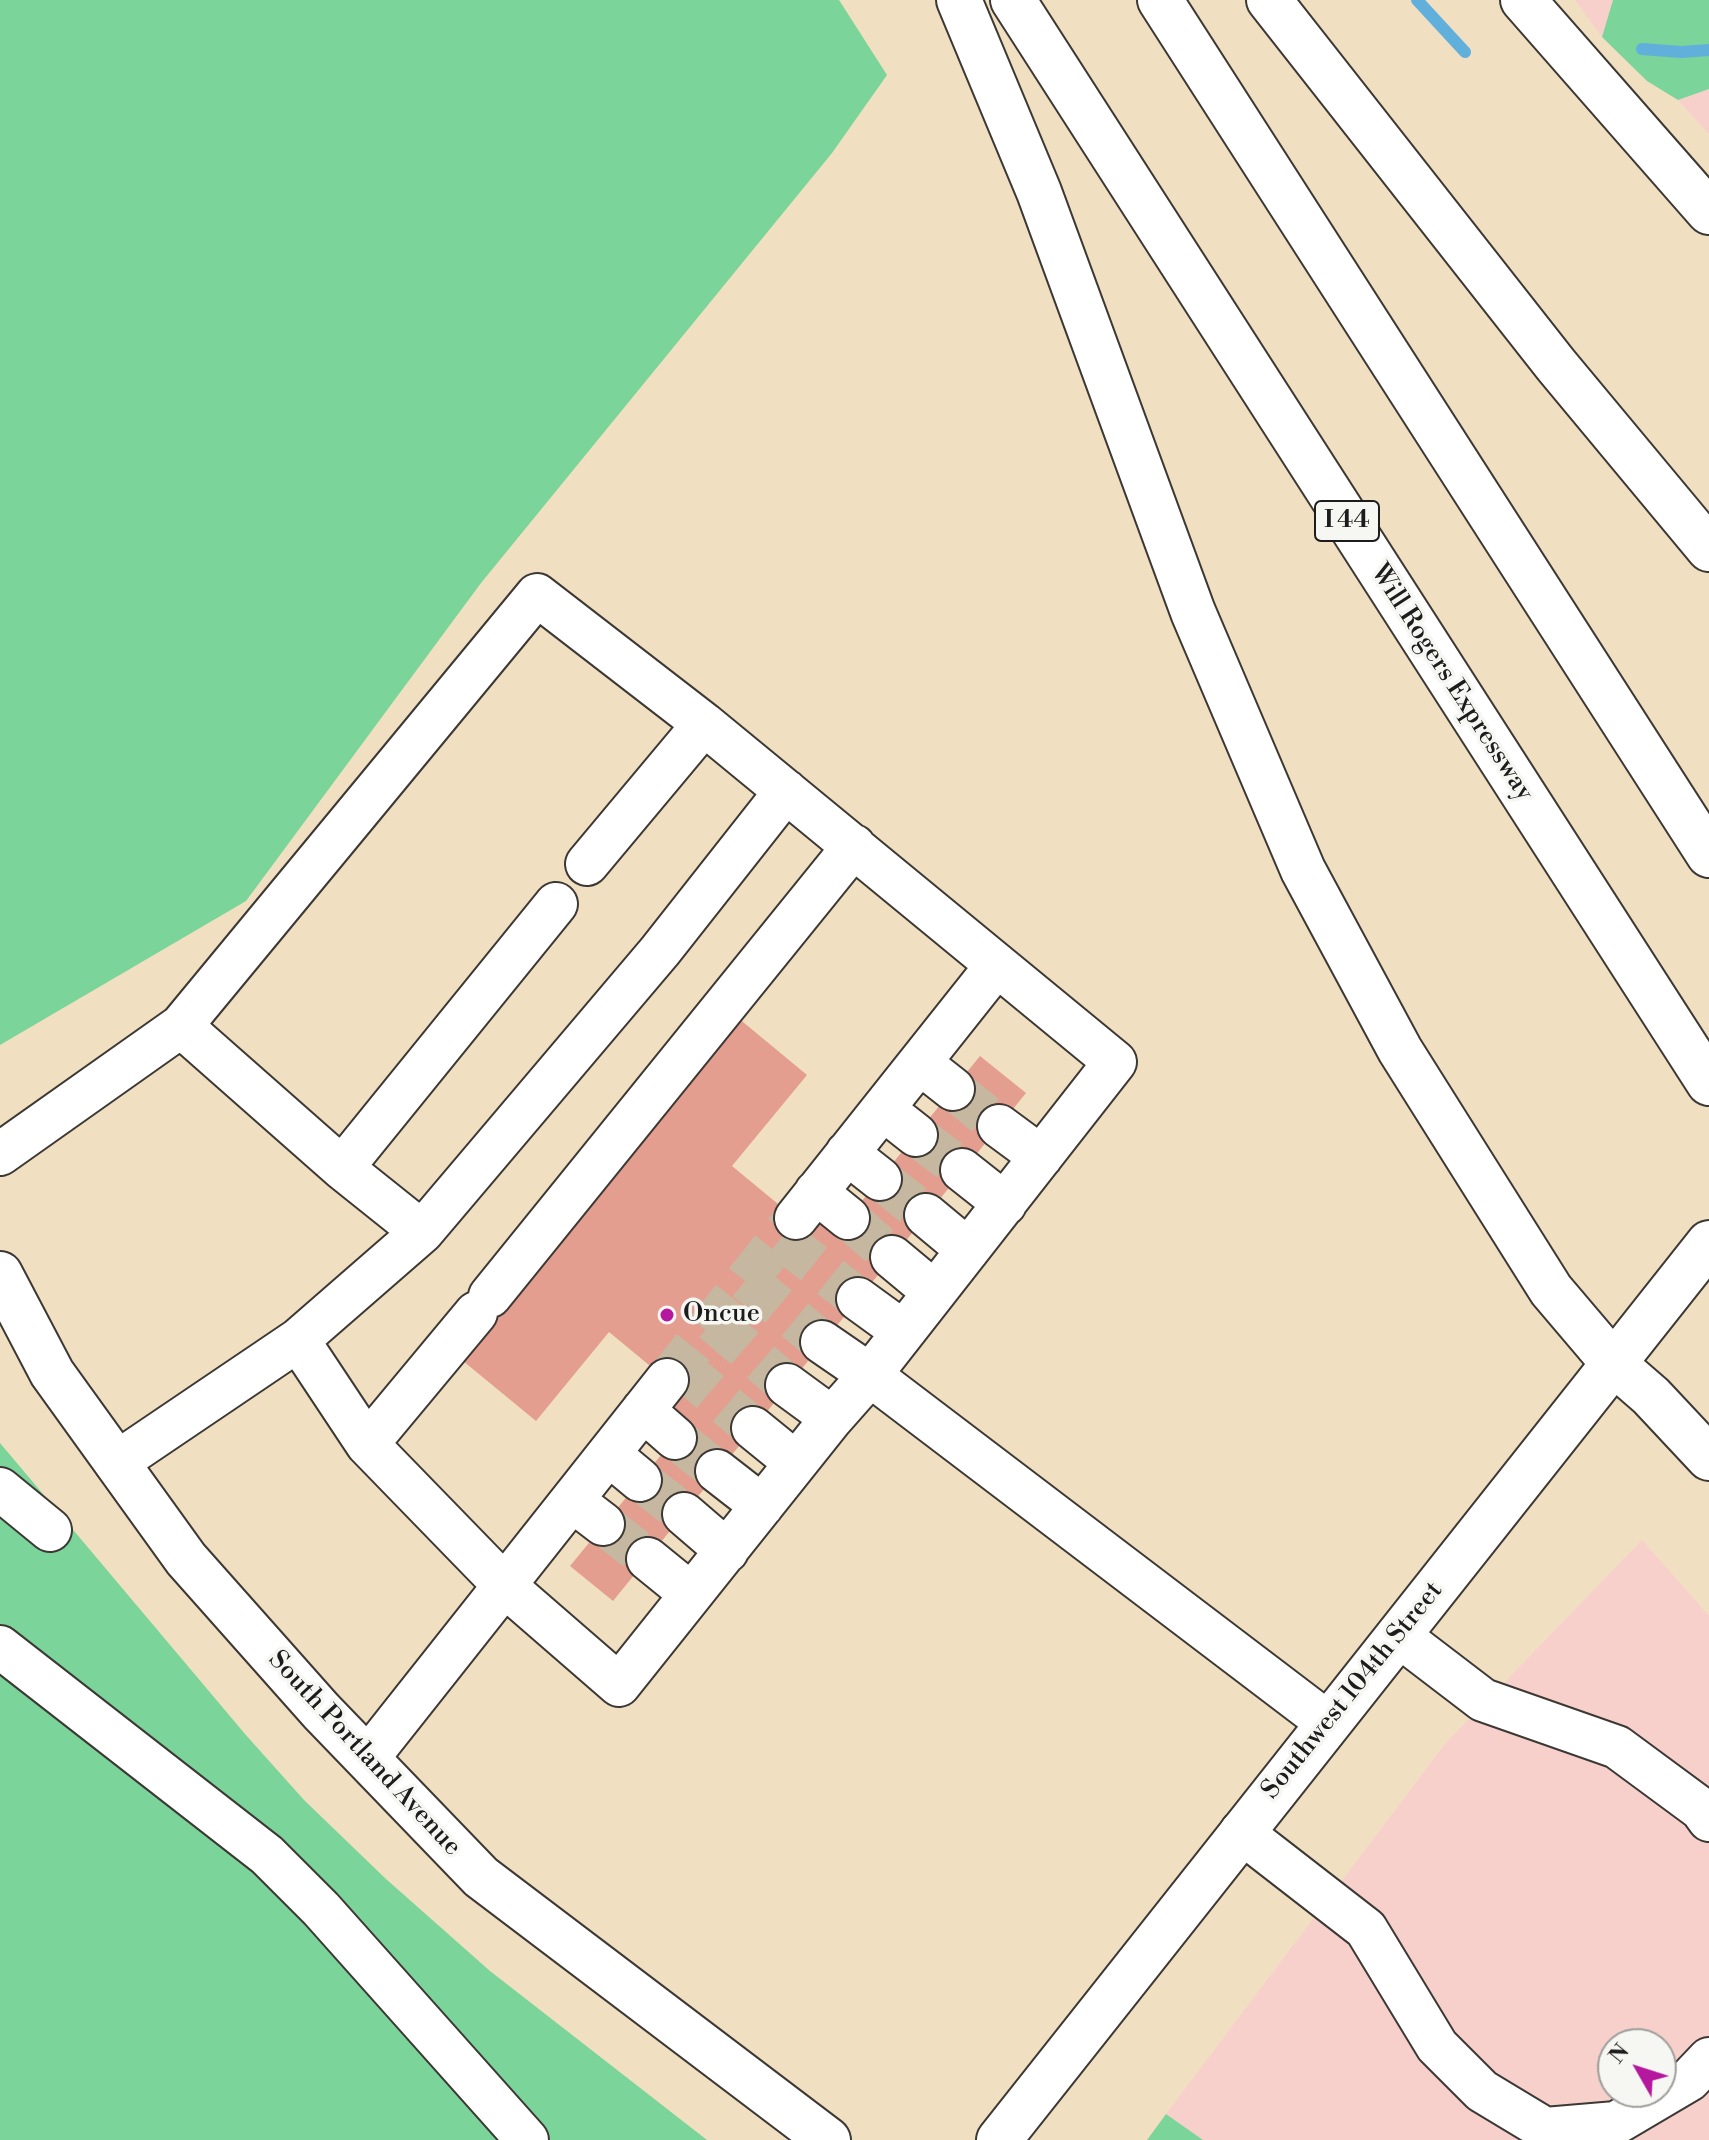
<!DOCTYPE html>
<style>
body{margin:0}
#map{position:relative;width:1709px;height:2140px;overflow:hidden;background:#f1dfc1;font-family:"Libre Bodoni",serif}
canvas{display:block}
.north{position:absolute;left:1597px;top:2028px;width:80px;height:80px;box-sizing:border-box;background:#f6f6f2;border:2px solid #9f9f9c;border-radius:50%;rotate:309deg;font-size:22px;font-weight:700;line-height:32px;text-align:center;color:#1c1c1c}
.north::after{content:'';display:block;margin:auto;width:28px;height:36px;background:#b5179e;clip-path:polygon(50% 0,100% 100%,50% 72%,0 100%)}
</style>
<div id="map">
<canvas width="1709" height="2140"></canvas>
<div class="north">N</div>
</div>
<script>
const ctx = document.querySelector('canvas').getContext('2d');
ctx.lineJoin = 'round';
function paint(path, color) { ctx.fillStyle = color; ctx.fill(path, 'evenodd'); }
function stroke(path, color, width, dash) { ctx.strokeStyle = color; ctx.lineWidth = width; ctx.lineCap = dash ? 'butt' : 'round'; ctx.setLineDash(dash || []); ctx.stroke(path); }
function write(font, color, halo, rows, align = 'center') {
  ctx.font = font + ' "Libre Bodoni",serif'; ctx.lineWidth = 7; ctx.setLineDash([]); ctx.textBaseline = 'middle'; ctx.strokeStyle = halo; ctx.fillStyle = color; for (const [text, x, y, turn = 0] of rows) {
    ctx.save(); ctx.translate(x, y); ctx.rotate((+turn || 0) * Math.PI / 180); ctx.textAlign = isNaN(turn) ? turn : align; if (halo) ctx.strokeText(text, 0, 0); ctx.fillText(text, 0, 0); ctx.restore();
  }
}
paint(new Path2D(`
 M1575,0H1613L1602,37Z
 M1709,89V134L1678,100Z
 M1642,1540L1709,1616V2140H1203L1166,2114L1445,1744ZM1613,2044H1661V2092H1613Z`), '#f7d0cb');
paint(new Path2D(`
 M0,0H839L887,75L832,153L481,583L246,901L0,1045Z
 M1613,0H1709V89L1678,100L1647,81L1602,37Z
 M0,1443L245,1734L304,1800L386,1879L490,1971L707,2140H0Z
 M1166,2114L1203,2140H1147Z`), '#7bd49a');
stroke(new Path2D(`
 M1417,0L1465,52
 M1642,49L1681,52L1709,50`), '#61b0db', 12);
paint(new Path2D(`
 M737,1017L807,1075L732,1166L801,1223L848,1218L980,1056L1026,1093L613,1601L570,1566L675,1438L672,1384L609,1332L536,1421L457,1356Z`), '#e39e8f');
stroke(new Path2D(`
 M953,1089L999,1126
 M916,1135L962,1170
 M880,1179L926,1215
 M848,1218L892,1257
 M781,1238L858,1299
 M746,1280L822,1342
 M713,1321L787,1385
 M678,1365L753,1428
 M667,1380L796,1218
 M675,1438L717,1471
 M640,1480L684,1514
 M603,1524L648,1559`), '#c6b8a0', 42, [42, 21]);
const minor = new Path2D(`
 M587,864L704,724
 M181,1026L537,595L704,724L1115,1062L870,1375L822,1342
 M920,1063L953,1089
 M883,1109L916,1135
 M999,1126L1041,1157
 M847,1153L880,1179
 M0,1154L181,1026L342,1168L422,1232L660,951L786,791
 M342,1168L556,904
 M962,1170L1005,1204
 M816,1192L848,1218
 M926,1215L968,1250
 M796,1218L997,965
 M892,1257L934,1292
 M490,1296L854,846
 M858,1299L902,1331
 M298,1340L367,1444L505,1586L619,1685L832,1418L870,1375L1328,1723
 M787,1385L832,1418
 M643,1410L675,1438
 M753,1428L796,1463
 M367,1444L476,1313
 M610,1455L640,1480
 M116,1463L298,1340L422,1232
 M717,1471L762,1506
 M0,1489L50,1530
 M573,1501L603,1524
 M684,1514L727,1551
 M648,1559L691,1594
 M1398,1635L1483,1700L1617,1747L1701,1809L1709,1820
 M0,1647L267,1855L321,1909L527,2140
 M367,1759L667,1380
 M1241,1832L1366,1929L1437,2046L1482,2091L1545,2129L1616,2123L1689,2080L1709,2059`);
const major = new Path2D(`
 M1523,0L1709,212
 M0,1274L52,1373L186,1559L321,1711L481,1877L828,2140
 M999,2140L1709,1243`);
const highway = new Path2D(`
 M959,0L1039,192L1193,612L1303,870L1400,1050L1551,1290L1613,1363L1651,1396L1709,1458
 M1013,0L1709,1083
 M1160,0L1709,855
 M1269,0L1556,365L1709,549`);
stroke(minor, '#3c3935', 46);
stroke(major, '#3c3935', 48);
stroke(highway, '#3c3935', 48);
stroke(minor, '#fff', 42);
stroke(major, '#fff', 44);
stroke(highway, '#fff', 44);
for (const [x, y, r, color] of [
 [667,1315,8,"#b5179e"]
]) { const dot = new Path2D(); dot.arc(x, y, r, 0, 2 * Math.PI); ctx.fillStyle = color; ctx.fill(dot); stroke(dot, '#f6f6f2', 3); }
for (const [x, y, w] of [
 [1347,521,64]
]) { const box = new Path2D(); box.roundRect(x - w / 2, y - 20, w, 40, 6); ctx.fillStyle = '#f6f6f2'; ctx.fill(box); stroke(box, '#1c1c1c', 2); }
write('bold 24px', '#1c1c1c', null, [
 ["I 44",1347,521]
]);
write('26px', '#1c1c1c', '#f6f6f2', [
 ["Will Rogers Expressway",1451,683,57],
 ["Southwest 104th Street",1353,1691,-51],
 ["South Portland Avenue",364,1754,47]
]);
write('26px', '#1c1c1c', '#f6f6f2', [
 ["Oncue",683,1315]
], 'left');
</script>
